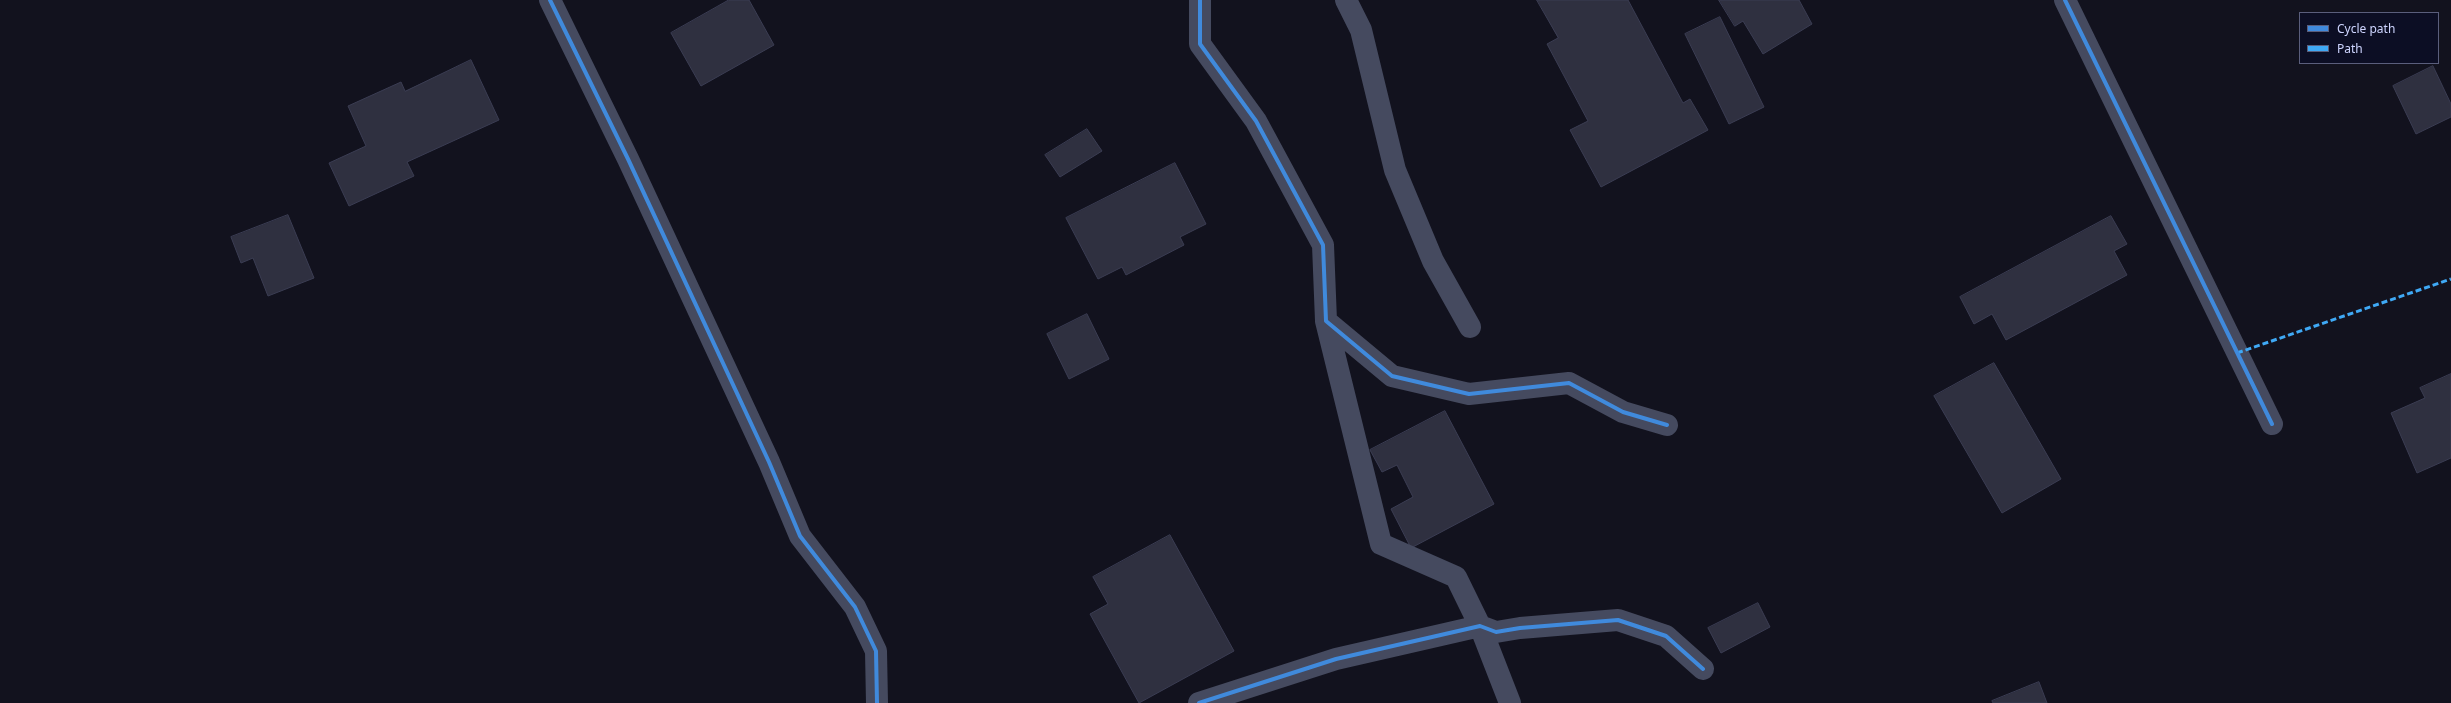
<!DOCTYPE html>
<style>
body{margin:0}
#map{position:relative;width:2451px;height:703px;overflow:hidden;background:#12121e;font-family:"Noto Sans",sans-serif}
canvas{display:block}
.legend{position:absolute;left:2299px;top:12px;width:140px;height:52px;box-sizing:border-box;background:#0c0e24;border:1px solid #5a5e7c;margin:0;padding:5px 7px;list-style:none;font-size:12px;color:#ced5ff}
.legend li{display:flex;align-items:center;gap:8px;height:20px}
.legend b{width:20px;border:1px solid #5a5e7c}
</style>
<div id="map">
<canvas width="2451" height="703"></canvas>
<ul class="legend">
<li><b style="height:5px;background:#408adc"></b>Cycle path</li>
<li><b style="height:5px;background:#3fa9f5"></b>Path</li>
</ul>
</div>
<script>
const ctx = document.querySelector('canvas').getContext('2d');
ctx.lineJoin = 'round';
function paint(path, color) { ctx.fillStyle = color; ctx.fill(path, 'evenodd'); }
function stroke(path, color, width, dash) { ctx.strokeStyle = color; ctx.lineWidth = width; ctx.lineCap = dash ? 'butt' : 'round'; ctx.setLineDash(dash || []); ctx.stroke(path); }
const building = new Path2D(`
 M729,0H749L774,45L701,86L671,33Z
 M1537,0H1628L1683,103L1690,99L1708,130L1601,187L1570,130L1588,121L1547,44L1558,38Z
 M1719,0H1799L1812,24L1763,54L1743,21L1735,26Z
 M1720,17L1764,107L1729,124L1685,34Z
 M471,60L499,120L407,162L414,176L349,206L329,163L366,146L348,106L401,82L405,91Z
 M2433,66L2451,104V117L2416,134L2393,86Z
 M1087,129L1102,151L1060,177L1045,155Z
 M1175,163L1206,224L1180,237L1184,245L1126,275L1122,267L1098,279L1066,218Z
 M288,215L314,278L268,296L253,258L241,263L231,237Z
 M2111,216L2127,244L2114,251L2127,275L2006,340L1992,314L1974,324L1960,297Z
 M1087,314L1109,359L1069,379L1047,334Z
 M1994,363L2061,479L2002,513L1934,396Z
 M2451,374V458L2417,473L2391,413L2425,398L2420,388Z
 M1445,411L1494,504L1411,548L1391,509L1413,497L1397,465L1382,472L1370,450Z
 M1170,535L1234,651L1139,703L1090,614L1108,604L1093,577Z
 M1758,603L1770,627L1721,653L1708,628Z
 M2039,682L2047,703H1993L1992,701Z`);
paint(building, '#2f3040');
stroke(building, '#3b3d53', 1);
stroke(new Path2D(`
 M550,0L628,159L769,462L800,536L855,607L876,651L877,703
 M1200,0V44L1256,121L1323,245L1326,321L1392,376L1469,394L1569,383L1623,412L1667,425
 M1346,0L1361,30L1395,170L1433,261L1470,327
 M2065,0L2272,424
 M1326,321L1381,544L1456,577L1480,626L1510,703
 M1199,703L1336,659L1480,626L1496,632L1520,628L1618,620L1666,636L1703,669`), '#454a5f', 22);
stroke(new Path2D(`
 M2237,353L2451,279`), '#3fa9f5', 3, [6, 3]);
stroke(new Path2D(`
 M550,0L628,159L769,462L800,536L855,607L876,651L877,703
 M1200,0V44L1256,121L1323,245L1326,321L1392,376L1469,394L1569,383L1623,412L1667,425
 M2065,0L2272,424
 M1199,703L1336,659L1480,626L1496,632L1520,628L1618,620L1666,636L1703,669`), '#408adc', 4);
</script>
